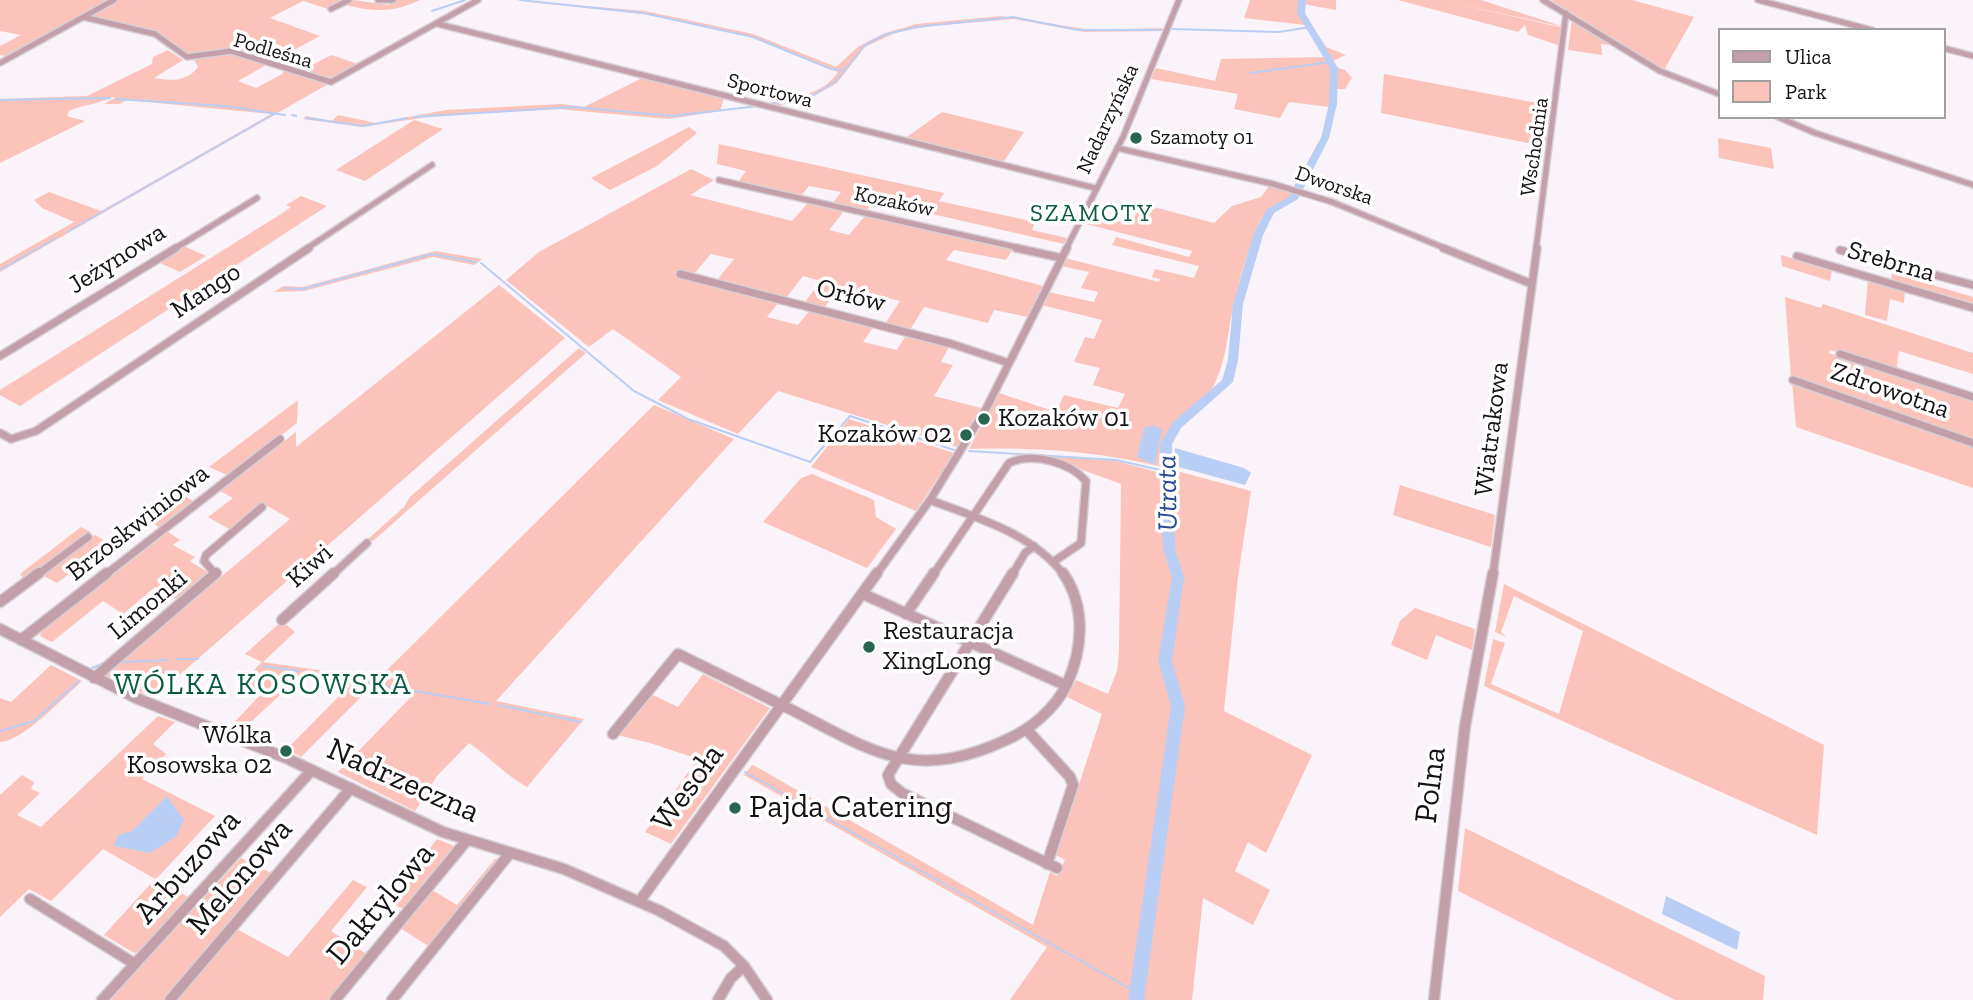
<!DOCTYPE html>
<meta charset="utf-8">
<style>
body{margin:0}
#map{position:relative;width:1973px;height:1000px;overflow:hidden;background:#faf3fa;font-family:"Zilla Slab",serif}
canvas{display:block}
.legend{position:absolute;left:1718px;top:28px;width:228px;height:91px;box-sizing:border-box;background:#fff;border:2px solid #a1a0a1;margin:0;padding:9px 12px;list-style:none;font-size:21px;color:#151215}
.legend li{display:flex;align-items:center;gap:14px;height:35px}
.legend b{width:35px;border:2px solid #a1a0a1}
</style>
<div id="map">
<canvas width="1973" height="1000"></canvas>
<ul class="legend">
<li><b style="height:9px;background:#c29fa9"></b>Ulica</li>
<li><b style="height:19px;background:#fcc3ba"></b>Park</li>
</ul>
</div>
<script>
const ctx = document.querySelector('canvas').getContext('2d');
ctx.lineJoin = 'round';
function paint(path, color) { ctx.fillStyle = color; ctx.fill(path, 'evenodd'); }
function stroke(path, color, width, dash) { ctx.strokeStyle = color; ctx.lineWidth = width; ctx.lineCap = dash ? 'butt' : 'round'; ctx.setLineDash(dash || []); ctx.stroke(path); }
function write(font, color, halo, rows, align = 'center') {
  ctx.font = font + ' "Zilla Slab",serif'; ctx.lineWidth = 7; ctx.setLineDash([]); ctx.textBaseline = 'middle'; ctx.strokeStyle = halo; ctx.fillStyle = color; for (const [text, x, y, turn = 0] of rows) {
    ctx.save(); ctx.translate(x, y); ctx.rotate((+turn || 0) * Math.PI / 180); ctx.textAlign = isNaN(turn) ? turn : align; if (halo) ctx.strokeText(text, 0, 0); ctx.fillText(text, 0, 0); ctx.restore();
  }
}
paint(new Path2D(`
 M0,0H108L5,56L0,55V46L21,35L0,31Z
 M117,0H348L328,9L303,1L270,18L320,36L292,51L268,40L242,53L188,55L156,32L88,17Z
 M354,0L388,5L397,0H420C393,13 374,12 345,5Z
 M512,0L645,11L753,34L836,67L859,46L885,33L917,24L1001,16L1092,30L1163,28L1162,31L1084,32L1014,19L930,26L897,32L865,47L837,83L814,96L774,107L763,104C788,99 823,96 838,72L748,36L660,16Z
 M1250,0H1336V10L1303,4L1304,13L1326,47L1346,55L1333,61L1336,67L1345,70L1352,78L1345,89H1335L1326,138L1302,190L1293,188L1322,136L1329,107L1289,102L1280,118L1234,109L1238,94L1151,79L1156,68L1215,81L1221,59L1325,57L1305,25L1244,18Z
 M1398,0H1481L1564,27L1449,2L1564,28L1561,46L1528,35L1525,25L1518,32Z
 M1551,0H1632L1694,17L1664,70Z
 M1572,19L1617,46L1601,44L1602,55L1568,50Z
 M168,50L183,60L154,78C172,81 186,82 198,67L194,60L229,52L268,64L238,81L256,88L282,74L284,70L330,83L0,272V264L74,222L42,208L34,200L49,192L101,211L271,114L127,100L119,104H104L115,98L112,97C97,105 84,104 69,111L67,116L85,121L0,163V99L87,96L152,64L153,57Z
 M331,55L361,65L333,80L301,71Z
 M1384,74L1553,106L1547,147L1381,113Z
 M642,78L724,98L720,111L668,119L558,109L434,116L363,127L303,119L306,116L332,121L338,115L376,123L446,110L561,104L584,107Z
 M942,112L1024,132L1001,165L904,139Z
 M414,120L443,129L365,181L336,170Z
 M689,127L697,133L657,166L610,190L591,178Z
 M1718,138L1771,148L1774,169L1719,158Z
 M719,144L944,193L939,201L1035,222L1032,230L1067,238L1064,244L875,201L865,212L832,204L841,192L809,186L800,197L738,182L746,171L717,164Z
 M691,169L714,180L690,195L792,221L808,203L844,211L829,230L849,235L865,216L1013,249L1006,260L954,250L946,260L1043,286L1028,317L994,310L988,323L924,307L910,330L885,324L900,301L840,286L824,308L804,303L821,281L803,276L786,298L717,280L734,259L711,254L693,275L677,271L674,274L779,302L767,317L798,325L810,310L874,326L863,342L897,350L907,334L950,345L941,362L953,365L934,396L981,408L957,447L778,391L738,434L658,400L681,377L613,329L589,347L506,280L539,252Z
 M1269,186L1294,193C1283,209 1267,202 1257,228C1248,251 1240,276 1235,300C1226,335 1228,364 1208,396C1205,401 1197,405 1192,409C1170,426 1161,440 1162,467L1251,491L1238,577L1224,711L1312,755L1266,853L1248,842L1235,871L1270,890L1253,925L1203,898L1192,1000H1010L1047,947L744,775L752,765L755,766L1033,925L1050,872L1057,876L1065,860L1056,855L1102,714L1067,697L1076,680L1108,694L1117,671L1119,652L1121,484L1044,456L1116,461L1161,473L1162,467C1098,451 1034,447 969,449L999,393L1056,412L1064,395L1118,408L1125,394L1093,385L1100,368L1074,362L1085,337L1094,339L1102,320L1041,305L1048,292L1094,302L1098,292L1081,288L1089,272L1061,266L1065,258L1159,282L1160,279L1152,277L1155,269L1194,278L1199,266L1112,245L1116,237L1189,257L1192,251L1082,223L1088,213L1129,224L1143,204L1214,223L1232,206L1261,197Z
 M301,196L327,206L20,406L0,395V390L284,212L291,207L286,205Z
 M184,246L206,256L180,272L158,262Z
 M435,251L482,259L474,265L433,257L304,291L274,292L283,286L303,287Z
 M1781,255L1832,269L1830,281L1782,266Z
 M1892,273L1973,297V307L1891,283Z
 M1868,279L1905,290L1904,303L1890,299L1887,321L1865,315Z
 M499,285L565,338L153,698L104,675L290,519L262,503L229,529L208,517L233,498L220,491L296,432V447Z
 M1785,297L1821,308L1823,304L1973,353V374L1899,351L1896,371L1830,350L1829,353L1973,400V439L1791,376Z
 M579,348L586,353L373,541L368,539L404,507L410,497Z
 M1792,381L1973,445V488L1796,427Z
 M298,400L297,423L229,476L209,467Z
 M654,405L734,439L496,701L584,719L527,787C505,775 490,757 469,743L437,776L415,811L338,772L413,695L372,686L301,757L287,749L353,682L302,675L240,732L229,728L264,691L242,682L262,662L245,654L282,621L295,632L263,662L378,679Z
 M849,419L954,453L916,511L811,467Z
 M812,474L874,500L876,517L896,529L867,568L763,522L801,478Z
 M1400,485L1495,515L1491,547L1393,515Z
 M177,492L195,502L161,528L142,518Z
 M81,527L91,532L25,581L20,574Z
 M168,532L180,540L173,545L195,557L190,561L209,573L207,578L179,601L155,587L123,614L103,601L52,642L40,636L42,631Z
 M95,535L109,543L57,583L42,575Z
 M1504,584L1824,745L1817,835L1484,686L1493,639L1505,643L1491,684L1559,714L1583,631L1514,596L1501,632L1507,637L1495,632Z
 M1415,608L1475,629L1472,650L1436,635L1427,660L1391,645L1400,621Z
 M51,665L82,681C64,697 22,742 0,742V698L11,702Z
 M703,674L770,708L671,844L645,832L698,759L650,743L617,735L651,694L678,707Z
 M158,716L175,722L153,744L166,754L142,779L215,816L156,879L190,898L144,950L134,953L104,935L155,879L103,849L51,901L29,889L0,917V795L22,775L34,782L31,789L40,793L17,815L41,827Z
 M1465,828L1765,976L1763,1000H1675L1458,891Z
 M437,839L454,846L455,851L406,910L388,902Z
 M241,858L273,874L164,1000H110Z
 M502,858L430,947L400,928L432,890L457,905L495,859Z
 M353,880L367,887L331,931L368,955L331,1000H174L235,928L288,957Z`), '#fcc3ba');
paint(new Path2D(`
 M1153,425L1162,430L1155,465L1137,457L1144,428Z
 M1175,448L1244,468L1251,473L1245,485L1175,466Z
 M167,796L184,820L176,837L150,853L114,846L118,835L132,831Z
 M1666,896L1740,932L1737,950L1662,914Z`), '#b9cef4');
stroke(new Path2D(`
 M520,0L643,13L753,37L831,69L842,70
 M432,11L465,0
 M1172,29L1279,32L1311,27
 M1251,73L1330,62
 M116,99L225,106L285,115
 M0,100L110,98
 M769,105L814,95L837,80L864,46L884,35L916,27L1013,17L1078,30H1161
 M292,115L296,116
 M414,117L574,107L672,116L758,106
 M306,118L363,126L407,118
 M67,232L276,113
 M481,263L634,391L688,419L810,462L850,416L954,450
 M0,270L56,238
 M285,288L303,289L432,254L476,262
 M969,451L1116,460L1165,471
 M176,659H198
 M122,662L167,660
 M263,666L299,671
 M92,668L104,663
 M306,672L490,704
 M498,705L581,722
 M0,731L34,721L79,681
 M745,772L1138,993`), '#b9cef4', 2);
paint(new Path2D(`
 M1298,0H1306L1305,13L1338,68L1337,104L1329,138L1298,199L1274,213L1263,235L1243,304L1238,360L1233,382L1181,428L1172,444L1175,549L1184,577L1172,661L1185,706L1144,1000H1128L1171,706L1158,661L1172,577L1163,549L1160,444L1173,422L1222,380L1228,360L1233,304L1253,235L1267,209L1289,197L1321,138L1329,104L1330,68L1297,13Z`), '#b9cef4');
const minorFar2 = new Path2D(`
 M378,0H393
 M1543,0L1660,71L1719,94
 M1758,0L1872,30
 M331,9L349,0
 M83,17L155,34L187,57L231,51L331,82L478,0
 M438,24L1095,188
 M1943,48L1973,56
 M0,63L114,0
 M1778,117L1815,133L1973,185
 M1117,148L1273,184L1332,202L1447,249
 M719,180L1024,249
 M174,249L257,198
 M306,249L432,165
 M1066,249L1123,137L1179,0
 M1536,249L1566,13`);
const minorFar1 = new Path2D(`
 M1016,248L1062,258
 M1443,248L1532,284
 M1840,250L1973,285
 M1797,256L1973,308
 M680,274L952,344L1009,363
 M1840,354L1973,397
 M0,356L176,248
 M1793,380L1973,443
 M0,433L11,439L36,431L309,248
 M930,500C977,518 1032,533 1064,575
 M37,575L88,537
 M105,575L280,439
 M216,575L204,561L206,555L262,507
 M332,575L367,543
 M876,575L930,500L987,407L1067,248
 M933,575L1009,463C1033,452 1069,462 1086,481L1081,543L1053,562
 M1012,575L1025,553L1034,546
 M1493,575L1537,248`);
const minor = new Path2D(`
 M1013,573L888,775L891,784L902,793L1057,868
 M863,594L1065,685
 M0,602L39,573
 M906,614L934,573
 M282,620L334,573
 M0,629L136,698L286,758L443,832L564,869L660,911L724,946L744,966L767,1000
 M21,640L107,573
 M94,678L216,573
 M1027,730L1070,777L1073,785L1047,864
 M613,734L678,654C716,673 754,691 792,710C872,751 914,783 1006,740C1031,729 1055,709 1067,684C1083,649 1086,606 1063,573
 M30,899L135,964
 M639,902L877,573
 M102,1000L312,770
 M170,1000L351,788
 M335,1000L467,840
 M392,1000L510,853
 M718,1000L731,978L744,966
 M1434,1000L1465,726L1493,573`);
stroke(minorFar2, '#d5cfd5', 8);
stroke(minorFar1, '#d5cfd5', 10);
stroke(minor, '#d5cfd5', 13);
stroke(minorFar2, '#c29fa9', 5);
stroke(minorFar1, '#c29fa9', 7);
stroke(minor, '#c29fa9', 10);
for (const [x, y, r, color] of [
 [1136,138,7,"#276550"],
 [984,419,7,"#276550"],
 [966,435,7,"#276550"],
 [869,647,7,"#276550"],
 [286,751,7,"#276550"],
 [735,808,7,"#276550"]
]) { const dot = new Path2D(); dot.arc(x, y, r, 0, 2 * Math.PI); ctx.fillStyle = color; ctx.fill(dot); stroke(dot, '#fff', 2.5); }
write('21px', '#151215', '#fff', [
 ["Podleśna",273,51,16],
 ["Sportowa",770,91,14],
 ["Nadarzyńska",1108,119,-65],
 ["Wschodnia",1535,147,-82],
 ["Dworska",1334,186,19],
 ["Kozaków",894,202,12]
]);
write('21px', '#151215', '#fff', [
 ["Szamoty 01",1150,138]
], 'left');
ctx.letterSpacing = '2px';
write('24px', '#0c5a45', '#fff', [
 ["SZAMOTY",1092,214]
]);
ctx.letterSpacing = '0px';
write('26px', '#151215', '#fff', [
 ["Jeżynowa",117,259,-32],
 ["Srebrna",1891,262,16],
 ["Mango",206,291,-34],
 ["Orłów",851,296,14],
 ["Zdrowotna",1890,391,19],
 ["Wiatrakowa",1492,429,-83],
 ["Brzoskwiniowa",138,523,-38],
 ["Kiwi",310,566,-42],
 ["Limonki",148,605,-40]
]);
write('26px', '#151215', '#fff', [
 ["Kozaków 01",998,419],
 ["Kozaków 02",952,435,"right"],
 ["Restauracja",883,632],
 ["XingLong",883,662],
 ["Wólka",272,736,"right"],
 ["Kosowska 02",272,766,"right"]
], 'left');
write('italic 28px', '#264891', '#fff', [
 ["Utrata",1168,493,-91]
]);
ctx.letterSpacing = '2px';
write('30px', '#0c5a45', '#fff', [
 ["WÓLKA KOSOWSKA",263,685]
]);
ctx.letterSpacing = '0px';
write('32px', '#151215', '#fff', [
 ["Nadrzeczna",403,781,24],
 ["Polna",1431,785,-83],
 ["Wesoła",688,788,-54],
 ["Arbuzowa",188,867,-48],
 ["Melonowa",240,877,-49],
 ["Daktylowa",381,904,-50]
]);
write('32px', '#151215', '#fff', [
 ["Pajda Catering",749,808]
], 'left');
</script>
